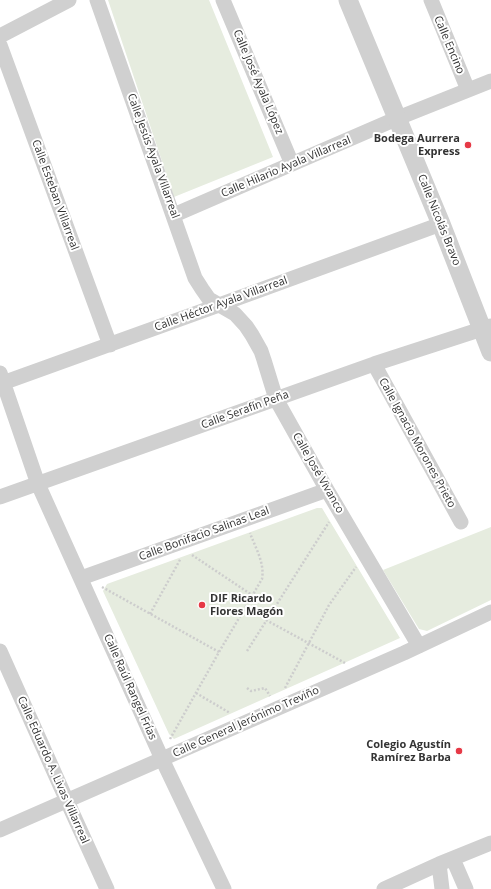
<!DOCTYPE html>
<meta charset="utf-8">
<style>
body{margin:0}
canvas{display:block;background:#fff}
</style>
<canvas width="491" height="889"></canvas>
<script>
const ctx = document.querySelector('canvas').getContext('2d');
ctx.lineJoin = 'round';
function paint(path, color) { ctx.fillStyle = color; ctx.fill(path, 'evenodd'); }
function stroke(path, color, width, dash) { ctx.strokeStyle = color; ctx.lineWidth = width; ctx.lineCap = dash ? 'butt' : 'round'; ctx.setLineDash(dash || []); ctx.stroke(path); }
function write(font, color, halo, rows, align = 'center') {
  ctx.font = font + ' "Open Sans",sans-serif'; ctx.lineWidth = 4; ctx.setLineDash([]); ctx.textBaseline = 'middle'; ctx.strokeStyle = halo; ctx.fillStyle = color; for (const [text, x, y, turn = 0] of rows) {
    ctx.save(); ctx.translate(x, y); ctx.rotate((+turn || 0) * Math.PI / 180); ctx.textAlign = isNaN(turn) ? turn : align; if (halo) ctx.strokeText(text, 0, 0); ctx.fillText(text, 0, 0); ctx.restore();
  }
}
paint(new Path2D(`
 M108,0H209L273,157L174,197Z
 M317,508H322L400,638L174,739L169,734L103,591L107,584Z
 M491,527V600L427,631L419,629L383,570Z`), '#e6ecdf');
stroke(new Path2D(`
 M192,555L252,595
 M102,587L219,652
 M150,614L181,558
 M266,620L345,663
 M247,651L329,522
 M247,688L251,691L265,688L270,696
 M285,688L329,605L356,567
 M196,693L230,713
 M170,739L219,652L262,579C265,563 255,547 250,533`), '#cdcdcd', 2.5, [2, 2]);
stroke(new Path2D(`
 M97,0L195,278L202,289L209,299L235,314L246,326L252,335L261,351L264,360L276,399L327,490L419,646
 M223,0L292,164
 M431,0L468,90
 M0,36L69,0
 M0,45L110,345
 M174,215L398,118L491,81
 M374,364L461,522
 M0,373L38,484L162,759L224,889
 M0,384L219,305L441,224
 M0,497L374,364L491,326
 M81,578L327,490
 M0,651L67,801L107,889
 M0,830L404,653L491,612
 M453,859L466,889
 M439,864L442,889
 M384,889L439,864L491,843`), '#d0d0d0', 15);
stroke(new Path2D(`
 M348,0L441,224L491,352`), '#d0d0d0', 19);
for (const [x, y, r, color] of [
 [468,145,4,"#e63946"],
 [202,605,4,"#e63946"],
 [459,751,4,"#e63946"]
]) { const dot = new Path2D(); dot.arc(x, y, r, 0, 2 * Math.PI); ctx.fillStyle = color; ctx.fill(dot); stroke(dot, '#fff', 1.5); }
write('11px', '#333', '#fff', [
 ["Calle Encino",449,45,67],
 ["Calle José Ayala López",258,82,67],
 ["Calle Jesús Ayala Villarreal",153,156,70],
 ["Calle Hilario Ayala Villarreal",286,167,-23],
 ["Calle Esteban Villarreal",55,195,70],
 ["Calle Nicolás Bravo",439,220,68],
 ["Calle Héctor Ayala Villarreal",221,304,-20],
 ["Calle Serafín Peña",245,410,-20],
 ["Calle Ignacio Morones Prieto",417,443,61],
 ["Calle José Vivanco",318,473,60],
 ["Calle Bonifacio Salinas Leal",204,534,-20],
 ["Calle Raúl Rangel Frías",130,687,66],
 ["Calle General Jerónimo Treviño",246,722,-24],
 ["Calle Eduardo A. Livas Villarreal",53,770,66]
]);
write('bold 11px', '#333', '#fff', [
 ["Bodega Aurrera",460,139],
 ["Express",460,152],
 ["DIF Ricardo",210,599,"left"],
 ["Flores Magón",210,612,"left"],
 ["Colegio Agustín",451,745],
 ["Ramírez Barba",451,758]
], 'right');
</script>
